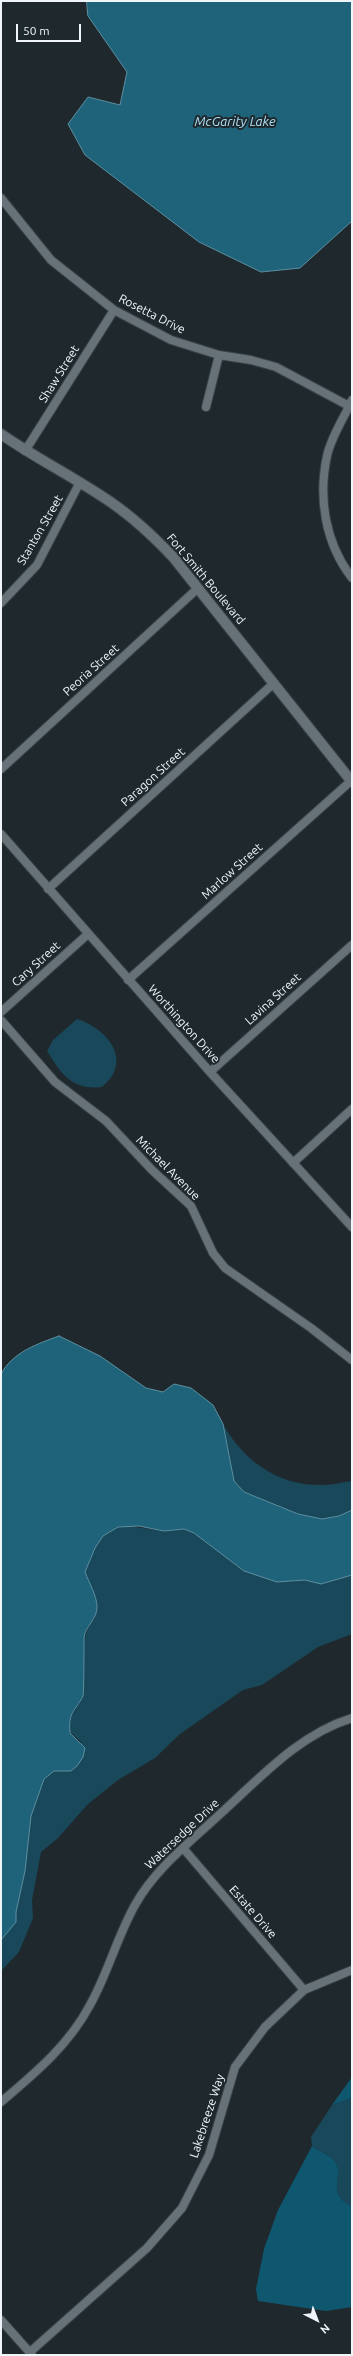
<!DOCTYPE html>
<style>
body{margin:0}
#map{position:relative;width:353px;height:2356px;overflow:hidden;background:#1f292d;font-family:Ubuntu,sans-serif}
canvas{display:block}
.frame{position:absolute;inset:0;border:2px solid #eff5f8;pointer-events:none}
.north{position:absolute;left:297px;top:2300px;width:40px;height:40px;-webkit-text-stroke:3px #1f292d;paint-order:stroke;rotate:138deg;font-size:11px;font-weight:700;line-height:16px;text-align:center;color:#eff5f8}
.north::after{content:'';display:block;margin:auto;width:14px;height:18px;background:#eff5f8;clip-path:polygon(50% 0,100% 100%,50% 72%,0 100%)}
.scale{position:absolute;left:16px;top:24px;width:65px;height:18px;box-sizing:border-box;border:2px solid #eff5f8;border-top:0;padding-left:5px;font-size:12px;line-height:14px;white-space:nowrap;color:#eff5f8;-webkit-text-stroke:3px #1f292d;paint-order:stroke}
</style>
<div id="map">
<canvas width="353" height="2356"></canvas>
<div class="frame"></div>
<div class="north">N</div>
<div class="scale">50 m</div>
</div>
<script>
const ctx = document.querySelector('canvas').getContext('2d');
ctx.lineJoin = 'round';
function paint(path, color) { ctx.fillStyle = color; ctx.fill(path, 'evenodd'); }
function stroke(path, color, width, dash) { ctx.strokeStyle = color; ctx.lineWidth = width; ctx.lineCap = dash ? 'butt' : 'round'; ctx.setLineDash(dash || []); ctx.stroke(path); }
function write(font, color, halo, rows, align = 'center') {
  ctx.font = font + ' Ubuntu,sans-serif'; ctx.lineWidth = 4; ctx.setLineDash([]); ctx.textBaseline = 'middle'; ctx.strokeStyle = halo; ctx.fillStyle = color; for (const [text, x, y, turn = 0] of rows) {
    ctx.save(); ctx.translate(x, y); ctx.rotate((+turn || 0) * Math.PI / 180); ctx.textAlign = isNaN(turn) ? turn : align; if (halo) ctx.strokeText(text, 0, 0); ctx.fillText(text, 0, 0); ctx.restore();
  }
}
paint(new Path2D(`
 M77,1019C98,1025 125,1048 114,1072C112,1078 106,1083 102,1087C72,1090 62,1075 47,1051L53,1040Z
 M223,1424C244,1462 281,1487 324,1485C333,1485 343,1482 352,1481V1510L339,1516L322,1519L298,1514L244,1492L234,1481Z
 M128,1526L164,1531L184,1529L194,1533L244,1571L277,1582L305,1580L321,1584L352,1575V1634L318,1647L262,1685L243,1690L180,1734L155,1758L118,1780L88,1804L57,1839L41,1852L32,1900L33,1918L19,1952L1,1971V1940L16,1922V1912L25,1871L31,1816L44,1779L54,1771H71L77,1766L81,1742L70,1732C68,1711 76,1712 83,1696C84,1693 83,1687 83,1684C83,1661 79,1636 95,1618L85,1572L95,1548L103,1536L118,1527Z
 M352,2098V2206C327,2195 342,2180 337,2165C332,2154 320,2153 312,2146L311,2137L332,2105Z`), '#18485a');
paint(new Path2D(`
 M352,2077V2098L332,2105Z
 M312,2146C320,2153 332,2154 337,2165C342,2180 327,2195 352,2206V2307L326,2311L258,2301L256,2289L264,2249L278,2210Z`), '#0f576f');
const water = new Path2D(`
 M87,1H352V221L300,268L261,272L199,242L85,155L68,124L88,97L120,105L127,72L88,16Z
 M59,1336L100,1356L146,1388L163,1392L174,1384L191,1388L213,1405L223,1424L234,1481L244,1492L298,1514L322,1519L339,1516L352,1510V1575L321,1584L305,1580L277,1582L244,1571L194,1533L184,1529L164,1531L139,1526L118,1527L103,1536L95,1548L85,1572C89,1583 97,1596 97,1607C97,1620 85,1626 84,1638C84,1647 84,1693 83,1696C75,1712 68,1711 70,1733L85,1748L83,1757L77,1766L71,1771H54L44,1779L31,1816L25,1871L16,1912V1922L1,1940V1374C13,1352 37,1344 59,1336Z`);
paint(water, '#1f637b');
stroke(water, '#5d8fa0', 1);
const minor = new Path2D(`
 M1,198L51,260L114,310L171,340L219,355L251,360L276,367L349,406
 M352,400C344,418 331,437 327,456C318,498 325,543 352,578
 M206,407L219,355
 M25,451L114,310
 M1,603L37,565L80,482
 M1,769L197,589
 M1,834L210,1072L352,1227
 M48,889L274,683
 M128,980L352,780
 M1,1012L88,934
 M1,1020L55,1082L106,1121L152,1170L191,1206L213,1253L225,1268L311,1328L352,1360
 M210,1072L352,945
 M293,1163L352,1109
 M183,1848L304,1990
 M1,2102C35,2073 69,2045 90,2005C108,1973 117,1937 135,1905C155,1869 189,1843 219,1815C259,1779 299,1734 352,1718
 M1,2320L32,2355
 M30,2352L147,2248L182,2208L209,2155L235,2067L265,2027L304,1990L352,1970`);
const tertiary = new Path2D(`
 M1,434C37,459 76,478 112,503C135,519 154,537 173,557L352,782`);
stroke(minor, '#3b4347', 10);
stroke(tertiary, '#3b4347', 12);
stroke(minor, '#667277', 8);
stroke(tertiary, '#667277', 10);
write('12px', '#eff5f8', '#1f292d', [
 ["Rosetta Drive",152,314,27],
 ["Shaw Street",59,374,-58],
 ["Stanton Street",40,530,-60],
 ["Fort Smith Boulevard",206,579,50],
 ["Peoria Street",91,670,-42],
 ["Paragon Street",153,777,-42],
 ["Marlow Street",232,871,-42],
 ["Cary Street",36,964,-42],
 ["Lavina Street",273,999,-42],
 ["Worthington Drive",184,1024,48],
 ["Michael Avenue",168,1168,45],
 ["Watersedge Drive",182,1834,-43],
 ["Estate Drive",253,1912,49],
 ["Lakebreeze Way",207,2116,-72]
]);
write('italic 13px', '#abe1f8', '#1f292d', [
 ["McGarity Lake",235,122]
]);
</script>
